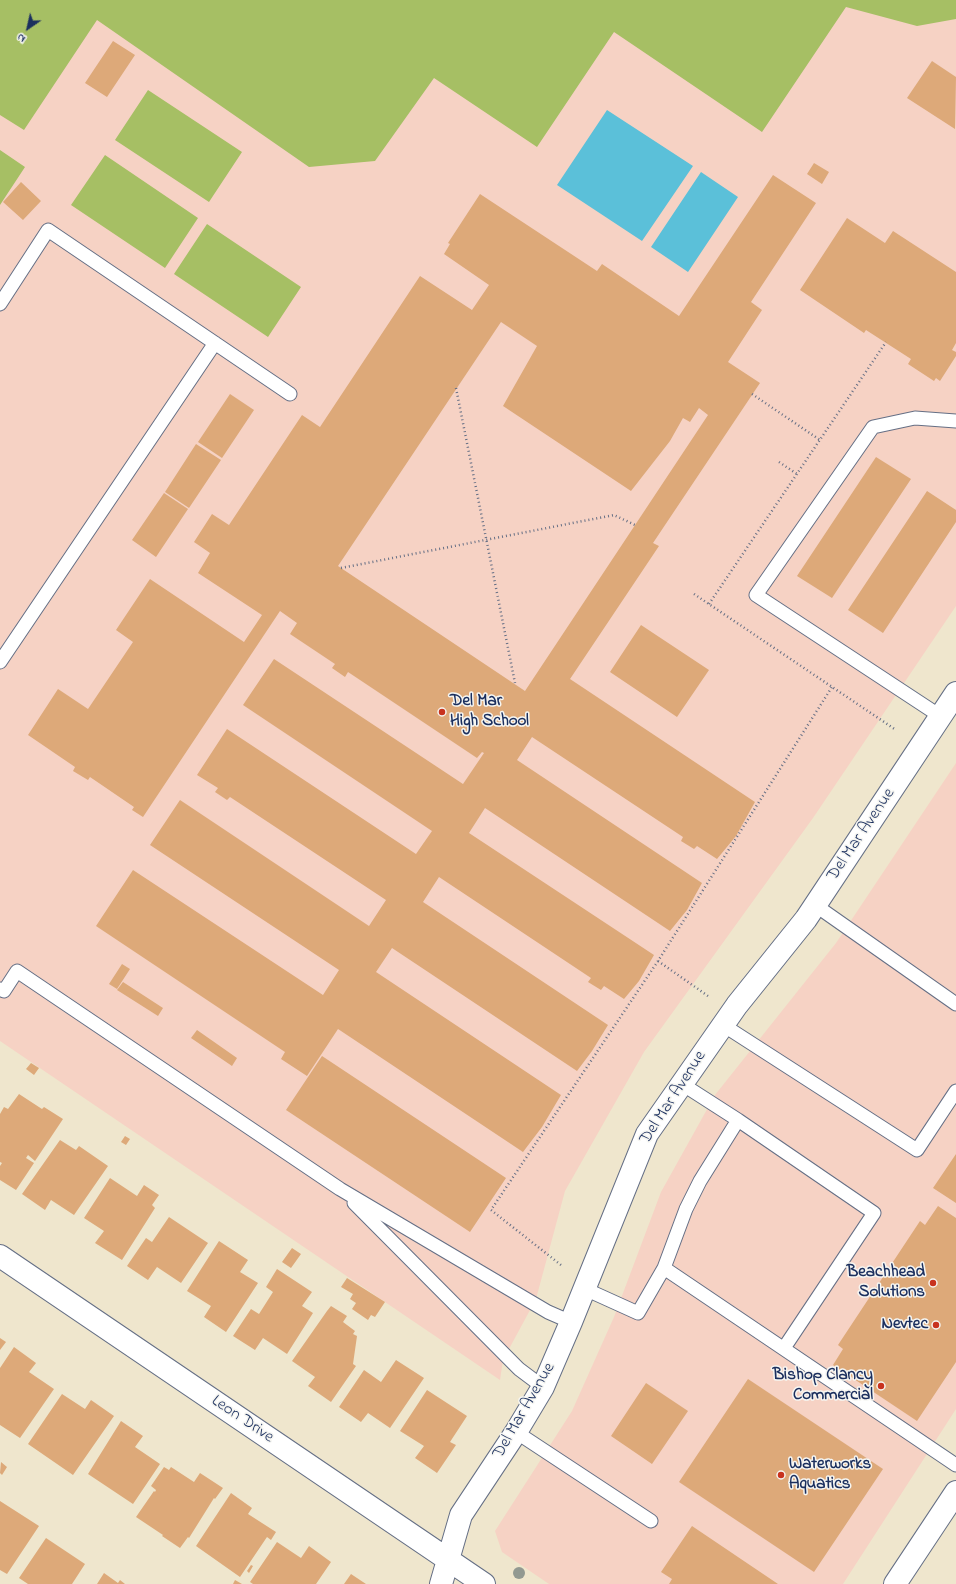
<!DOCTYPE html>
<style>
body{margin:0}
#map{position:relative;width:956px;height:1584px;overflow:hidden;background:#efe6cd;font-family:"Indie Flower",sans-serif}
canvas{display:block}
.north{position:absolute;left:8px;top:8px;width:40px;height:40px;-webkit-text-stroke:3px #f6f6f2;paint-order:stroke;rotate:214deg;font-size:11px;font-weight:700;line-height:16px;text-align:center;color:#1b2f5e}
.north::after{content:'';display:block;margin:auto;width:14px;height:18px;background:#1b2f5e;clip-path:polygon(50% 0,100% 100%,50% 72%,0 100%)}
</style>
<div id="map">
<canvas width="956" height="1584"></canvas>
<div class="north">N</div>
</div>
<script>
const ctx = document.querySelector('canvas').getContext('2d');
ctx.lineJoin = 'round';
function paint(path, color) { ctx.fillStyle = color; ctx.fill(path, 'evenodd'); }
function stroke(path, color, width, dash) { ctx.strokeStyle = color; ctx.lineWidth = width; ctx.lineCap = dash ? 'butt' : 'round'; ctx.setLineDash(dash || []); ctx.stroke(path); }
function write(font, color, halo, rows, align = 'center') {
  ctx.font = font + ' "Indie Flower",sans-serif'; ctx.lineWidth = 3; ctx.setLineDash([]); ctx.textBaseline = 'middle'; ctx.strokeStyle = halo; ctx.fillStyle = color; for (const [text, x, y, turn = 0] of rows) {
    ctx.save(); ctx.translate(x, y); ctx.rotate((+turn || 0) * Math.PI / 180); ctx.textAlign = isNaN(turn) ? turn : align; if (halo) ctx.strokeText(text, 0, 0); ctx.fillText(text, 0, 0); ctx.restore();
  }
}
paint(new Path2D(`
 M0,0H956V606L813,818L644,1052L565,1191L536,1299L503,1360L500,1380L0,1041Z
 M956,763V1409L843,1584H549L502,1552L495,1531L572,1411L614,1317L661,1192L715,1095L836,943Z`), '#f6d2c4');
paint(new Path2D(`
 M0,0H956V19L917,26L846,7L762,132L614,32L537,147L434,78L375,161L309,167L97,20L24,130L0,115Z
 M148,90L242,152L209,202L115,140Z
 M0,150L25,167L0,205Z
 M105,155L198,218L165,268L71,205Z
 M207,224L301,287L268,337L174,274Z`), '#a6bf64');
paint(new Path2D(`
 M607,110L693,166L642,241L557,185Z
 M701,172L738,197L688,272L651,247Z`), '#5bc0d9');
paint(new Path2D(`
 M113,41L135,55L107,97L85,83Z
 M932,61L956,77L955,129L907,98Z
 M814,163L829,172L822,184L807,174Z
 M773,175L816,203L751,302L762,310L728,362L760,383L653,543L659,546L570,679L755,802L736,836L717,859L697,846L694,849L681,841L683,837L532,737L517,760L702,883L687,910L670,931L485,808L469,833L654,955L639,981L624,999L604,986L601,990L588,982L591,978L439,877L423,902L608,1025L592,1051L577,1071L392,948L376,972L561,1095L542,1127L523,1152L338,1029L307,1076L281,1059L285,1052L96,926L133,870L323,995L339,970L150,845L180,800L369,926L386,900L230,797L227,800L215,792L218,788L197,775L227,729L416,854L432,831L243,705L274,659L463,784L484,753L482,752L477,758L348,672L345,677L332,668L335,664L290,634L297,623L280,611L143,817L132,810L134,807L90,777L88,780L73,771L75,767L28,735L58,689L88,709L133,642L116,630L150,579L244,642L262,615L198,573L210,553L194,542L212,514L229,525L302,415L320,427L420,276L472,310L489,285L444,254L450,244L448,243L480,194L597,271L602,264L679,316ZM501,322L537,346L503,406L631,491L670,441L683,418L690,422L699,408L708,415L525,691L338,566Z
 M21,182L41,201L23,220L3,202Z
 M847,218L885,243L893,231L956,272V343L952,350L956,352V356L940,381L936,378L934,381L908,364L911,359L866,330L864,333L800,290Z
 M230,394L254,410L222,458L198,442Z
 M196,444L221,460L189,508L165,492Z
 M876,457L911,479L832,598L797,576Z
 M927,491L956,510V522L883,633L848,610Z
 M164,493L188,509L156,557L132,540Z
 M641,625L709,670L677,717L610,672Z
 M122,964L130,969L117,989L109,984Z
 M123,982L163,1008L158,1016L117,990Z
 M197,1030L237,1058L232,1066L191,1038Z
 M322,1056L506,1178L470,1232L286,1110Z
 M31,1063L39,1068L34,1075L26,1069Z
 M19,1094L42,1109L44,1107L63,1119L35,1161L28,1155L26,1158L34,1163L16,1190L0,1180V1166L2,1163L0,1162V1114L4,1107L8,1109Z
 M125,1136L130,1139L126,1145L121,1142Z
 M60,1140L76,1150L79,1146L108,1166L74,1215L51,1200L45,1210L22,1194Z
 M956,1154V1203L933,1188Z
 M110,1178L137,1196L144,1185L159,1195L152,1205L155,1208L122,1260L95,1243L104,1231L84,1218Z
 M938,1206L956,1218V1362L917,1421L833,1365L843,1349L838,1345L920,1221L925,1225Z
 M169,1217L208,1243L181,1283L157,1267L148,1280L127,1266L146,1238L152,1242Z
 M219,1241L248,1260L240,1272L258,1283L226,1332L204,1317L211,1306L187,1291Z
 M292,1248L301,1254L291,1268L282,1262Z
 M277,1269L312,1292L302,1306L313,1313L287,1354L263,1338L255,1350L233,1336L251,1309L259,1314L273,1292L266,1287Z
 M347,1278L385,1302L375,1317L371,1315L368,1320L352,1309L356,1303L350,1299L353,1294L341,1287Z
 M331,1306L347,1316L343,1322L355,1331L353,1334L357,1336L353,1364L356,1366L331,1402L308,1386L315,1377L292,1361L327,1311Z
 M0,1338L6,1342L0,1350Z
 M14,1347L36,1363L29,1372L54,1389L20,1438L0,1425V1368Z
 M396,1360L424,1378L390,1428L368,1413L361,1422L339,1407L364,1370L381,1382Z
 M748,1379L883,1469L814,1572L679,1482Z
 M646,1383L688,1411L652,1464L611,1436Z
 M427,1390L467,1416L450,1442L456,1445L437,1473L415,1458L424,1446L400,1431Z
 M62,1394L85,1409L91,1400L114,1416L73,1475L28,1444Z
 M121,1421L143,1436L135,1447L160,1464L133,1504L88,1474Z
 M1,1462L7,1467L2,1475L0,1473Z
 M164,1467L169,1470L171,1467L194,1482L200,1473L223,1488L215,1499L214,1498L189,1538L188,1537L180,1548L162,1536L163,1535L136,1517L154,1491L155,1492L156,1490L151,1486Z
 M231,1493L252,1508L248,1514L276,1532L271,1540L267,1537L240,1577L196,1546Z
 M0,1501L39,1526L7,1574L0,1570Z
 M692,1526L778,1584H669L672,1579L661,1572Z
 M46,1538L85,1564L72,1584H28L19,1578Z
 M277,1542L301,1558L309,1546L331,1562L316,1584H253L250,1582Z
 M251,1565L253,1566L249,1573L247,1571Z
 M104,1573L118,1583L120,1580L125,1584H97Z
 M351,1574L366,1584H344Z
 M235,1580L242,1584H233Z`), '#dda979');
const service = new Path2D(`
 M0,304L48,230L290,394
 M0,662L215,343
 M940,716L756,595L873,427L915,418L956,421
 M815,905L956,1004
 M0,989L4,991L17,971L340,1189L548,1312L571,1322
 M723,1025L917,1150L956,1091
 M682,1084L738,1120L874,1213L784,1348
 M354,1203L519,1369L543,1387
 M664,1268L956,1465
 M585,1289L638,1313L664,1268L686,1209L700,1181L738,1120
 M516,1432L651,1521`);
const minor = new Path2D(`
 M0,1256L484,1584
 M441,1584L461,1515L516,1432L543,1387L571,1322L647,1134L737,1005L806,919L956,693`);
const primary = new Path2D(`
 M895,1584L956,1492`);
stroke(service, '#656f85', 15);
stroke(minor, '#656f85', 24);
stroke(primary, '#656f85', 24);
stroke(new Path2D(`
 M456,388L515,683
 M752,394L820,440
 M779,462L797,474
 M341,568L614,515L635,525
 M694,594L896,730
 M709,604L886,342
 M658,961L708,996
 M561,1265L491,1210L658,961L832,687`), '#656f85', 2.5, [1, 3]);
stroke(service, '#fff', 13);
stroke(minor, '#fff', 22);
stroke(primary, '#fff', 22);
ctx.fillStyle = '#929991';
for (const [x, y] of [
 [519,1573]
]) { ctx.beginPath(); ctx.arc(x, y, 6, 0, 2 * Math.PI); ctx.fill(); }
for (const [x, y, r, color] of [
 [442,712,4,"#c8321e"],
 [933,1283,4,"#c8321e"],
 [936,1325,4,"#c8321e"],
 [881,1386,4,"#c8321e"],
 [781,1475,4,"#c8321e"]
]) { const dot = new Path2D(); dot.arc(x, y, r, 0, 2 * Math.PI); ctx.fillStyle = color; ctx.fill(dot); stroke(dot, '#f6f6f2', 1.5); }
write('bold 17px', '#1b2f5e', '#f6f6f2', [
 ["Del Mar",450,702,"left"],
 ["High School",450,722,"left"],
 ["Beachhead",925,1273],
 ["Solutions",925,1293],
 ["Nevtec",928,1325],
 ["Bishop Clancy",873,1376],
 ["Commercial",873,1396],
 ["Waterworks",789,1465,"left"],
 ["Aquatics",789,1485,"left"]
], 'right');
write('17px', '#1b2f5e', '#f6f6f2', [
 ["Del Mar Avenue",862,835,-56],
 ["Del Mar Avenue",674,1098,-57],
 ["Del Mar Avenue",525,1411,-60],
 ["Leon Drive",242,1420,34]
]);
</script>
